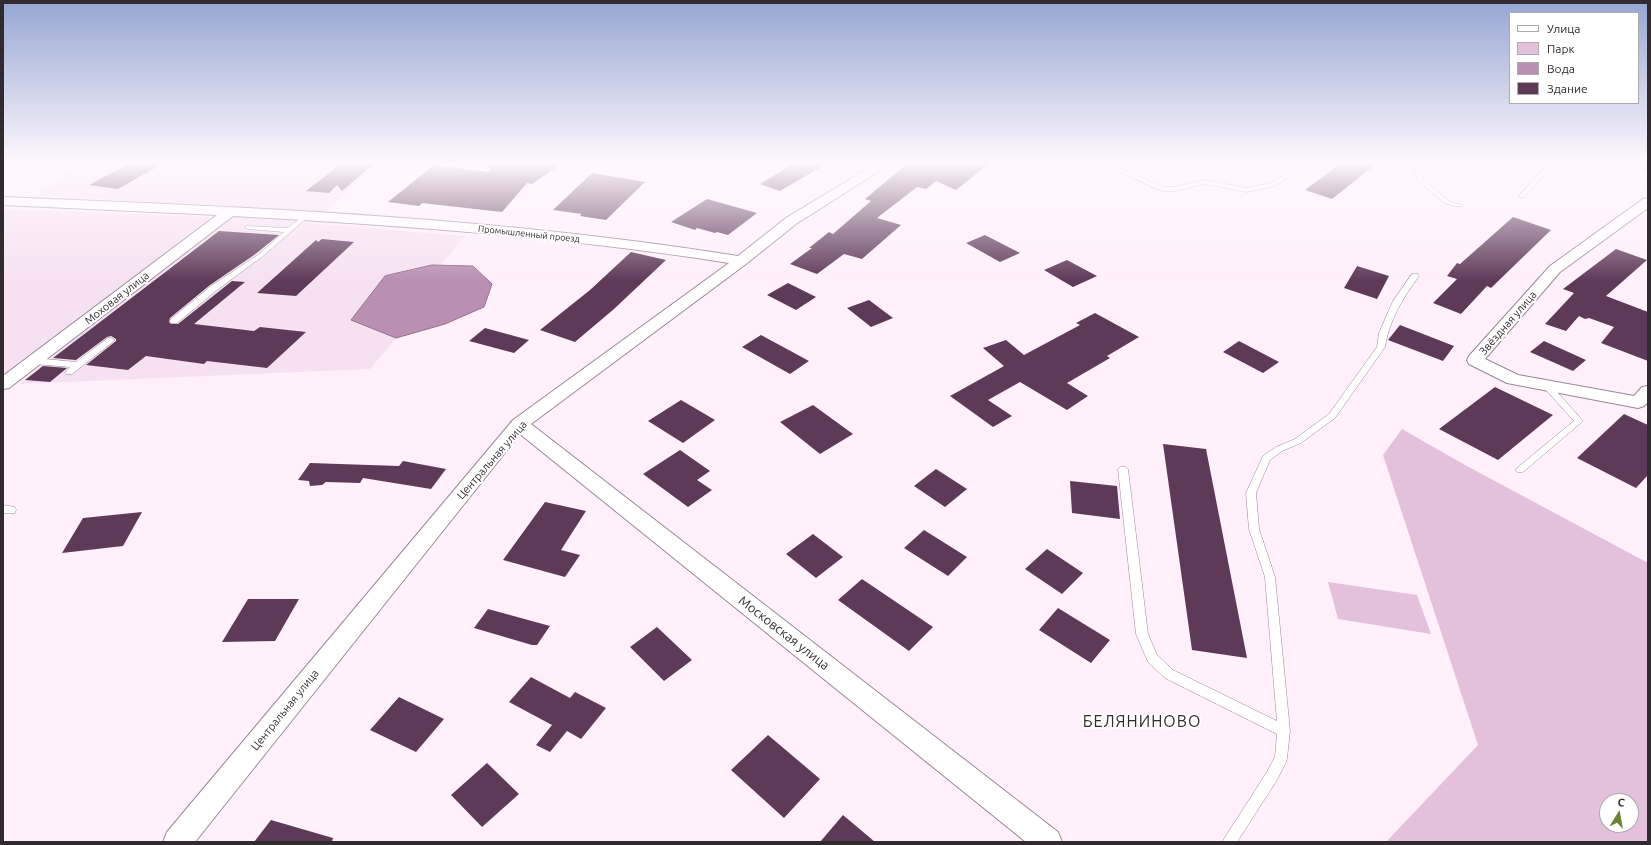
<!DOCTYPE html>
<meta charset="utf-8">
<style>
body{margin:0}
#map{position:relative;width:1651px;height:845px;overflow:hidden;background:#fff0fc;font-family:Ubuntu,sans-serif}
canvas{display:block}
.frame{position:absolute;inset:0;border:4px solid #312b30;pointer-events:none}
.legend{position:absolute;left:1509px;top:12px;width:130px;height:92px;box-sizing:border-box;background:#fff;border:1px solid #adaaac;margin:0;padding:5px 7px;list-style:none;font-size:12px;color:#312b30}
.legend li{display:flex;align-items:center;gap:8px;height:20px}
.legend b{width:20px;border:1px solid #adaaac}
.north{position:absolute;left:1599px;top:793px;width:40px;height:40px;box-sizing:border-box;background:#fff;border:1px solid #adaaac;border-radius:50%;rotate:11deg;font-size:11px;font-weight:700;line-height:16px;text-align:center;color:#312b30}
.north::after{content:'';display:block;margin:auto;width:14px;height:18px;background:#6e8233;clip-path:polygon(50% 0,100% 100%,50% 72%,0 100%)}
</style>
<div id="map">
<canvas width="1651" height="845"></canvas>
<div class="frame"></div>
<ul class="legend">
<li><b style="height:5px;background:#fff"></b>Улица</li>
<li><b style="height:11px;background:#e3c1dd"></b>Парк</li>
<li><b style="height:11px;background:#b990b2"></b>Вода</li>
<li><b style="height:11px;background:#5e3a59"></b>Здание</li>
</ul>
<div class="north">С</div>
</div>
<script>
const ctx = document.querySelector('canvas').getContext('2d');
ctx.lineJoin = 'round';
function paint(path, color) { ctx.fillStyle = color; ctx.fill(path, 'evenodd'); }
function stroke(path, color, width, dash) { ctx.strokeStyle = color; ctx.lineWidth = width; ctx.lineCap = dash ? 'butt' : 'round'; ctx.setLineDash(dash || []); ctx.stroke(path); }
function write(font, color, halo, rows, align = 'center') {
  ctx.font = font + ' Ubuntu,sans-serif'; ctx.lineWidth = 4; ctx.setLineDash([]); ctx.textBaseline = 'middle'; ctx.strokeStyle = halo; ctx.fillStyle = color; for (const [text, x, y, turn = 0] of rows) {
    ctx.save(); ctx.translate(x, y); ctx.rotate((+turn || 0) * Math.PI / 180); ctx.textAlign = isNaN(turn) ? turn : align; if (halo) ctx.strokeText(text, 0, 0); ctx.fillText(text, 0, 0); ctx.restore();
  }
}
paint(new Path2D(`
 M84,163H381L324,213L35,195Z
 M3,209L212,217L3,376Z
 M239,217L465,236L441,265H432L385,276L351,320L396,338L370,369L19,384L104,314L226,220Z`), '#f6e1f2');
paint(new Path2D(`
 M1402,429L1465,465L1648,563V842H1386L1478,745L1383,455ZM1607,801H1631V825H1607Z
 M1328,582L1417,595L1431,634L1338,619Z`), '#e3c1dd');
const water = new Path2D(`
 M432,265L473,266L492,284L484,307L445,324L396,338L351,320L385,276Z`);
paint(water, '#b990b2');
stroke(water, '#90728b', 1);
paint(new Path2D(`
 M130,163H164L118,189L89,185Z
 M342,163H375L342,191L337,185L329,193L306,191Z
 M489,163H562L532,184L527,183L502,212L422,203L419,206L388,202L434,165L489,172Z
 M795,163H828L780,191L760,184Z
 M908,163H990L956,190L936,181L926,189L917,187L877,218L901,225L862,259L844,254L817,274L790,264L812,248H809L829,232L833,234L871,201L865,199Z
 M1341,163H1377L1332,199L1305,190Z
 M592,173L622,178L645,182L606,220L580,216L582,214L553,210Z
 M707,199L757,213L728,235L717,232L715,233L697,228L695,230L671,222Z
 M1513,217L1551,230L1491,288L1487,286L1461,314L1433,303L1457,279L1447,276L1457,263L1460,264Z
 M219,231L279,235L254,255L210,285L170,318L169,322L171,324H178L232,281L245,282L194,324L254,331L260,327L306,332L267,368L207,361L204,364L146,356L128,370L86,365L116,341V339L111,336L107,337L76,360L53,358Z
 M985,235L1020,253L1000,262L966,243Z
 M322,239L354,242L296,296L257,293L316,240L318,242Z
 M1616,249L1647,260L1606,296L1648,312V361L1601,343L1614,327L1589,318L1585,319L1579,316L1566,331L1545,324L1574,293L1563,289Z
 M631,252L666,260L614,309L575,342L540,330L590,290Z
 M1067,260L1097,276L1073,287L1044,270Z
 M1357,266L1389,276L1377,299L1344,288Z
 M788,283L816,297L796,310L767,295Z
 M869,300L893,318L871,327L847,308Z
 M1095,313L1139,337L1107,356L1110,358L1067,383L1088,396L1067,410L1020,382L988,400L1012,416L993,427L950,396L1004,366L983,348L1006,340L1024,355L1080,325L1076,323Z
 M1400,325L1454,346L1443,361L1388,340Z
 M485,328L529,340L514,353L469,341Z
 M761,335L809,361L790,374L742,347Z
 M1239,341L1279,362L1263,373L1223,352Z
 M1544,341L1586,360L1573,371L1530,352Z
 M43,366L67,368L50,382L25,380Z
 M1495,387L1553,415L1498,460L1439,429Z
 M681,400L715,420L683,443L648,421Z
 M813,405L853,434L820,454L780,422Z
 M1624,414L1648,425V475L1636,488L1577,458Z
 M1163,444L1206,449L1247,658L1192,650Z
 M680,450L710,471L697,480L712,490L688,507L643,474Z
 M403,461L446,469L431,489L363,478L360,483L326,482L322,485L310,486L309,481L298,480L310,463L399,466Z
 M936,469L967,489L945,507L914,486Z
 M1070,481L1117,486L1120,519L1072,513Z
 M545,502L586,511L561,550L580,555L565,577L503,560Z
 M142,512L123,546L62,553L83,518Z
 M924,530L967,557L948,576L904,548Z
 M813,534L843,557L816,578L786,554Z
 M1047,549L1083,573L1062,594L1025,569Z
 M862,579L933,627L909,651L838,600Z
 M248,599H299L275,641L222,642Z
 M1058,608L1110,640L1091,663L1039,630Z
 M488,609L550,626L537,645H532L474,628Z
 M657,627L692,660L664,681L630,647Z
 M531,677L570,698L575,692L606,708L581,739L567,731L550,752L536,745L552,725L509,702Z
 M399,697L444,719L416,752L370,730Z
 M768,735L820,779L784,818L731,770Z
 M487,763L519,794L482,827L451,795Z
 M843,815L875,842H820Z
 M271,820L333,838L332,842H254Z`), '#5e3a59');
const service = new Path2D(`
 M1100,163H1108L1163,187H1174L1205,180L1247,188L1270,183L1306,163H1313L1274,186L1247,192L1205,184L1174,191H1162Z
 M1418,163H1424L1420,171L1423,179L1450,202L1462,205V207L1446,204L1418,181L1414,171Z
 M1549,163H1555L1524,197H1520V195Z
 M306,214L308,215V217L263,256L217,290L177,323H171L170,321L171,319L211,286L259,254L284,232L248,229L246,228V226L288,228Z
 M1412,274H1418L1419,276C1403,298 1389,320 1385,347L1335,418L1301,443L1282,451L1270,460L1256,493L1259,529L1275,577L1290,731L1287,758L1286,762L1277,780L1237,842H1222L1267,772L1275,757L1277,734L1165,678L1148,662L1136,634L1118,469L1120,467H1126L1128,469L1148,634L1157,655L1173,670L1277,721L1265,577L1249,529L1246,493L1263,456L1276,447L1295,439L1329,414L1377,347L1379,333L1393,301Z
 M108,338H111L115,340L72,374H66L65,372L70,367L35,364L31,361L35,358L76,362Z
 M1547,383L1550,384L1583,421L1523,472H1517L1515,470L1517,468L1574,421L1544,388L1543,386L1544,384Z
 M3,505L15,507L16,510L15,513H3Z`);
const minor = new Path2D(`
 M877,163H892L796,224L746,264L531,424L1058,832L1062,842H1026L520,434L195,842H163L167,832L513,420L729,263C565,237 398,225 233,216L9,388L3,389V376L217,215L3,205V197C248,207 495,217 738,256L786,218Z
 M1648,198V208L1560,272L1485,359L1518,375L1634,396L1642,387L1648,386V402L1644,406L1638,408L1507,383L1469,364L1467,360L1469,356L1550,266L1643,199Z`);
const tertiary = new Path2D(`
 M1635,163H1648V169L1637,166Z`);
stroke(service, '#968994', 1);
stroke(minor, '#968994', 2);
stroke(tertiary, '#968994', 2);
paint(service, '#fff');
paint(minor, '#fff');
paint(tertiary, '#fff');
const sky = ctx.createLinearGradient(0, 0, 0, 281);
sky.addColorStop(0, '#95a6d2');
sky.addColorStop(0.58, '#fff8fe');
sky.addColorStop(1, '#fff8fe00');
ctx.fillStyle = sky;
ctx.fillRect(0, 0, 1651, 281);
write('9px', '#312b30', '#fff', [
 ["Промышленный проезд",529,234,6]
]);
write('11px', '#312b30', '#fff', [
 ["Моховая улица",117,298,-38],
 ["Звёздная улица",1508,323,-49],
 ["Центральная улица",492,460,-49],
 ["Центральная улица",285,710,-51]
]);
write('13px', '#312b30', '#fff', [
 ["Московская улица",784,633,38]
]);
ctx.letterSpacing = '1px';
write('16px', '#312b30', '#fff', [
 ["БЕЛЯНИНОВО",1142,722]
]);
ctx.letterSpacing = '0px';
</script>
